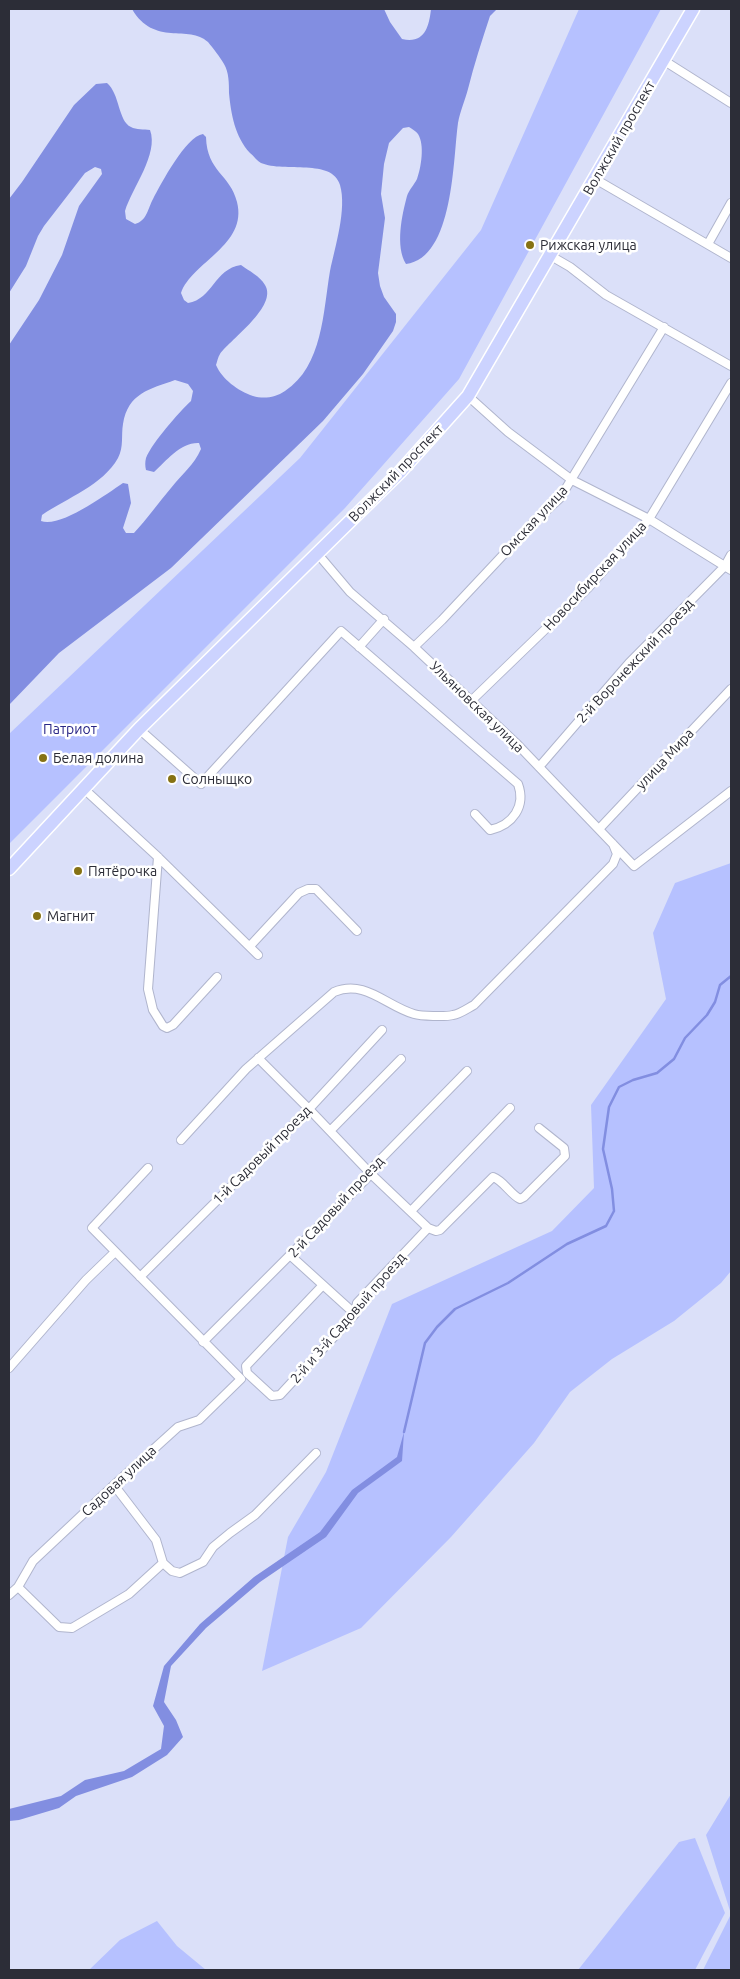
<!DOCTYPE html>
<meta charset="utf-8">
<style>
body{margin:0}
#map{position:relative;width:740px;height:1979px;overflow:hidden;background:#dbe0f9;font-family:Ubuntu,sans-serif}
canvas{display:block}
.frame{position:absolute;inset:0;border:10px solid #2c2d37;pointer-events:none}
</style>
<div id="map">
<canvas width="740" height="1979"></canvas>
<div class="frame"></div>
</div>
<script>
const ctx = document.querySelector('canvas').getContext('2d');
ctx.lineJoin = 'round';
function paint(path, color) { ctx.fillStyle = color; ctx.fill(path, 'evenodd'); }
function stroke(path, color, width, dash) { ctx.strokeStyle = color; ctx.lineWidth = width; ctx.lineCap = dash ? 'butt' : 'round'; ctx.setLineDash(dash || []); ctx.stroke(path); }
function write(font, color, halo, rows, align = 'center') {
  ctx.font = font + ' Ubuntu,sans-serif'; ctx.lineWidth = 5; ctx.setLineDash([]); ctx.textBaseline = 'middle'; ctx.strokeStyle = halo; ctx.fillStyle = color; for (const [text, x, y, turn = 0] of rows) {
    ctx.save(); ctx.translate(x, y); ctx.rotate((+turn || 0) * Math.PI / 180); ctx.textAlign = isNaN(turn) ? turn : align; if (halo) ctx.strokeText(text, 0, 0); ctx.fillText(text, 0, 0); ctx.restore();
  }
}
paint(new Path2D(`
 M579,9H661L459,379L345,508L9,844V734L300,458L481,230Z
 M731,863V1271L721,1283L674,1321L612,1359L570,1392L534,1443L451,1537L361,1628L262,1671L288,1537L326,1472L392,1304L552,1231L594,1188L591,1105L666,999L653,933L675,883Z
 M731,1794V1970H703L731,1914L706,1835Z
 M695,1838L725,1913L695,1970H578L679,1842Z
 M157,1921L177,1946L206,1970H89L120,1940Z`), '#b6c1ff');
paint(new Path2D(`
 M132,9H384L390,22L402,39C424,44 429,28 431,9H497L490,16C482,40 474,65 468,89C465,100 460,112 458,123C453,158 454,258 406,264C395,246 402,215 407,196C409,190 414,185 417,179C421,168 425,145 418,134C416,131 412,129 409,127L403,128L389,143L384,164L381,194L385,218L378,273L380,286L384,297L396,314V322L393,331L363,374L323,421L171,568L59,653L9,705V345L39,300L62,255L79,206L102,174L101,169L95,167L85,173L44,226L38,236L26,266L9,293V199L22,182L74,105L96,84L107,83C120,94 118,121 131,127C136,130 144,129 150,130C159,154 132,188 125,211L126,219L135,224C147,221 148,208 153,199C161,184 186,136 203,134L206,137C207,172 230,174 237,202C248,245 192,262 181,293L184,300L188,303C213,299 214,269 241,265C249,271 260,276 265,285C278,306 231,339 220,354C218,357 217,362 216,365C222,379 238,391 253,396C263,399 275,398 285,391C323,366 323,312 330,271C335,247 347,209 340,185C332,158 285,173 261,163C257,161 254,156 250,153C235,137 231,114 229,93C229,84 229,72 224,64C220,57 213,48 208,42C189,24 154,47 132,9ZM175,380L188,384L193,391L191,401C179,412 152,443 146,458C145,462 145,466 146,470L154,472C166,461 181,442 199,443L201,449C194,465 182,474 171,488C158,503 147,519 134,533H126L123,528L131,503L128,484L123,483C105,495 61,528 41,521L42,515C67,498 103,485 118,458C124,447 121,435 123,424C128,393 150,389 175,380Z
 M404,1432L402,1461L358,1493L326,1537L260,1582L206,1628L171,1666L164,1702L176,1720L183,1737L167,1755L132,1777L76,1796L59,1808L19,1820L9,1821V1809L61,1796L85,1780L124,1771L161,1749L164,1726L153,1706L164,1666L200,1624L254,1577L320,1532L352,1490L397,1457Z`), '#828ee1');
stroke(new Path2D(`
 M404,1432L425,1343L437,1327L455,1309L508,1283L567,1244L606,1226L614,1211L612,1189L603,1149L609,1107L619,1087L633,1080L657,1073L674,1059L685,1038L707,1015L715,1002L720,985L731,976`), '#828ee1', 2.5);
const street = new Path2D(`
 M663,60L731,103
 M595,179L731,258
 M708,244L731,203
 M551,256L570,267L606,295L731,366
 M468,396L508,432L572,480L649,519L731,570
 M317,553L350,592L414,647L518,745L634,866L731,791
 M359,647L384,619
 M414,647L442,620L534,522L560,498L664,327
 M471,701L588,588L649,519L731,383
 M139,729L201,784L341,631L518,784C526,806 513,825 490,830L475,814
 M539,767L629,663L725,566L731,555
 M83,788L158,857L258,955
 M599,829L731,689
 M158,857L148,989L153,1010L163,1026L167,1028L173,1025L217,977
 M250,946L299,893L308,889H316L357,931
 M258,1058L309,1109L371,1174L428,1228L436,1231L440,1230L493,1177C504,1181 510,1194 520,1199L524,1197L565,1156L564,1148L539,1128
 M330,1131L401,1059
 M181,1140L246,1069L334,992C365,979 386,1006 414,1014C421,1016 445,1017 453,1015C460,1014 468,1008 474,1005L613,864L617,854L613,844
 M411,1211L510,1108
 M291,1256L355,1314
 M140,1277L309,1109L382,1030
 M323,1285L246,1366L247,1373L272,1396L280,1395L355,1314L357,1303L428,1228
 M203,1342L371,1174L375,1165L467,1071
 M9,1368L86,1280L115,1252
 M114,1485L156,1540L163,1563L172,1571L180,1573L203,1562L213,1547L230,1533L255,1515L316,1453
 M18,1587L59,1627L72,1628L129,1594L163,1563
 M9,1595L18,1587L33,1561L114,1485L178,1427L199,1420L241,1379L92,1228L148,1168`);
const primary = new Path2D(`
 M9,869L139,729L400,472L468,396L693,9`);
stroke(street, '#b0b5cd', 10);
stroke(primary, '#fff', 15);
stroke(street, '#fff', 8);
stroke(primary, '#ccd3ff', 12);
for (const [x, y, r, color] of [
 [530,245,5,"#867214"],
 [43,758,5,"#867214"],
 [172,779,5,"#867214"],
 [78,871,5,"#867214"],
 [37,916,5,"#867214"]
]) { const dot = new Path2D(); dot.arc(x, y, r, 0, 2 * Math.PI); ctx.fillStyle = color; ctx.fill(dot); stroke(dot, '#fff', 2); }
write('14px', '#2c2d37', '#fff', [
 ["Волжский проспект",619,138,-60],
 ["Волжский проспект",396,473,-46],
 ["Омская улица",534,521,-47],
 ["Новосибирская улица",595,576,-47],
 ["2-й Воронежский проезд",635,661,-47],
 ["Ульяновская улица",477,707,44],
 ["улица Мира",665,759,-47],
 ["1-й Садовый проезд",262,1155,-45],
 ["2-й Садовый проезд",336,1207,-47],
 ["2-й и 3-й Садовый проезд",348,1318,-49],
 ["Садовая улица",119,1481,-43]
]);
write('14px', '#2c2d37', '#fff', [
 ["Рижская улица",540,245],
 ["Белая долина",53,758],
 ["Солныщко",182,779],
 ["Пятёрочка",88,871],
 ["Магнит",47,916]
], 'left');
write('14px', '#2a2787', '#fff', [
 ["Патриот",70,729]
]);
</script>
